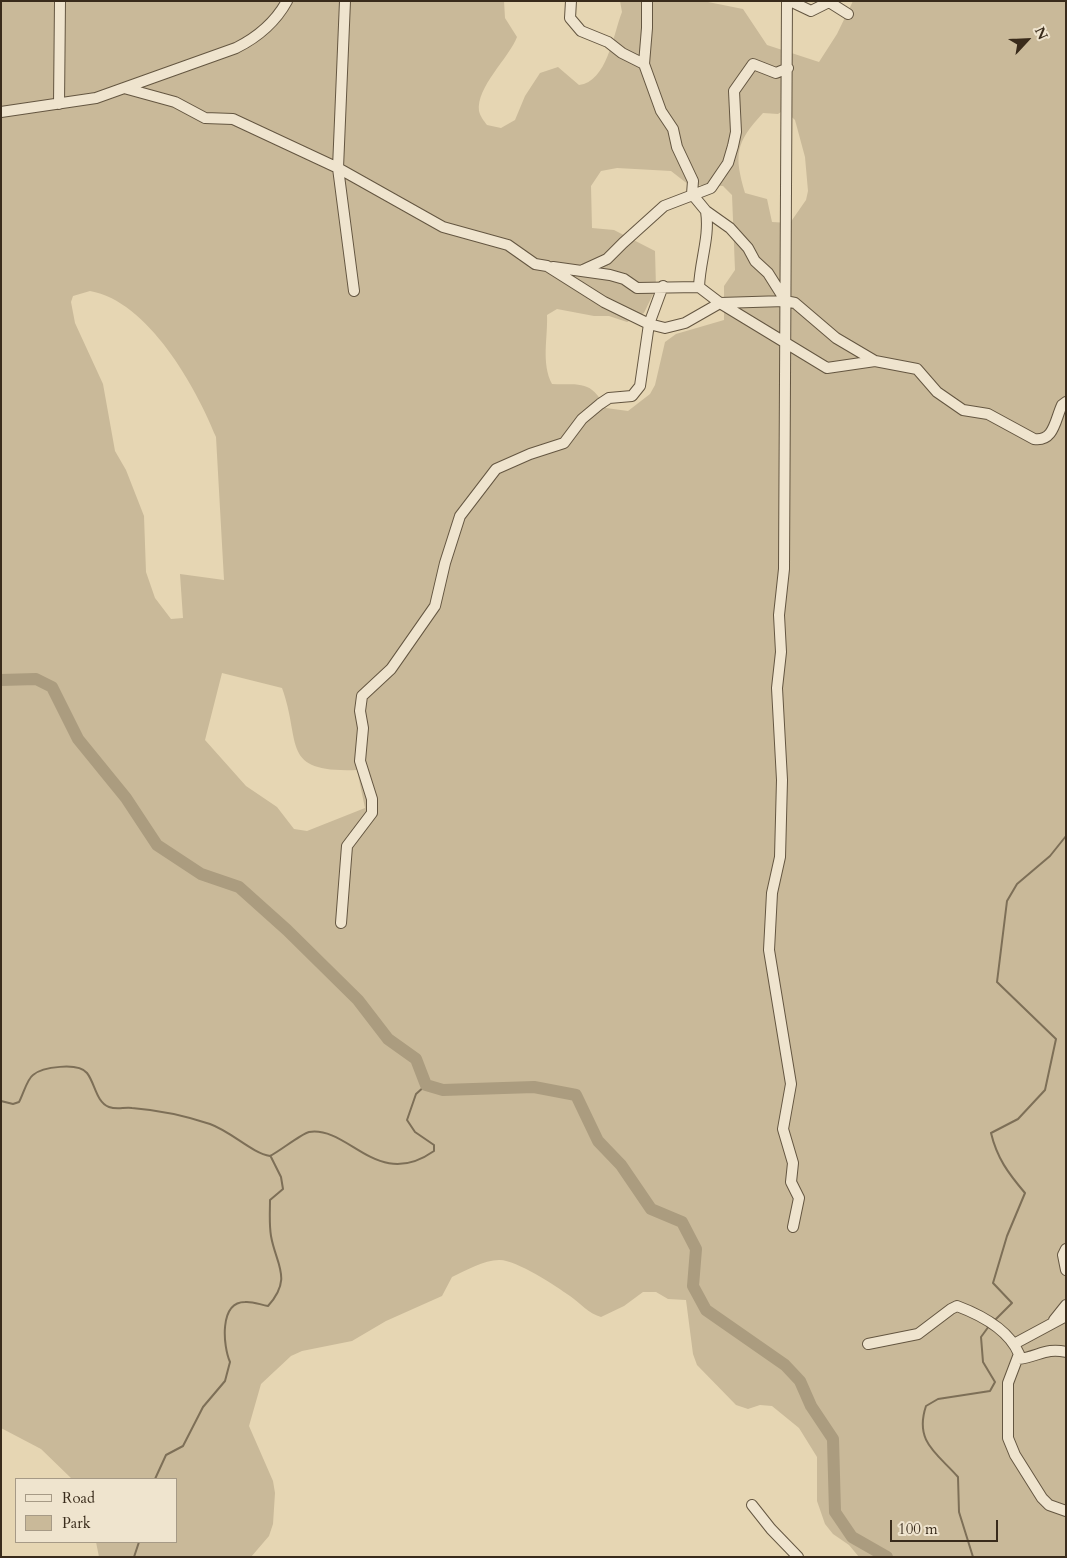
<!DOCTYPE html>
<style>
body{margin:0}
#map{position:relative;width:1067px;height:1558px;overflow:hidden;background:#e6d6b3;font-family:Cardo,serif}
canvas{display:block}
.frame{position:absolute;inset:0;border:2px solid #392b1b;pointer-events:none}
.legend{position:absolute;left:15px;top:1478px;width:162px;height:65px;box-sizing:border-box;background:#efe4ce;border:1px solid #a69a86;margin:0;padding:6px 9px;list-style:none;font-size:15px;color:#392b1b}
.legend li{display:flex;align-items:center;gap:10px;height:25px}
.legend b{width:25px;border:1px solid #a69a86}
.north{position:absolute;left:1002px;top:15px;width:50px;height:50px;-webkit-text-stroke:4px #efe4ce;paint-order:stroke;rotate:65deg;font-size:14px;font-weight:700;line-height:20px;text-align:center;color:#392b1b}
.north::after{content:'';display:block;margin:auto;width:18px;height:22px;background:#392b1b;clip-path:polygon(50% 0,100% 100%,50% 72%,0 100%)}
.scale{position:absolute;left:890px;top:1520px;width:108px;height:22px;box-sizing:border-box;border:2px solid #392b1b;border-top:0;padding-left:6px;font-size:15px;line-height:18px;white-space:nowrap;color:#392b1b;-webkit-text-stroke:4px #efe4ce;paint-order:stroke}
</style>
<div id="map">
<canvas width="1067" height="1558"></canvas>
<div class="frame"></div>
<ul class="legend">
<li><b style="height:6px;background:#efe4ce"></b>Road</li>
<li><b style="height:14px;background:#c9b999"></b>Park</li>
</ul>
<div class="north">N</div>
<div class="scale">100 m</div>
</div>
<script>
const ctx = document.querySelector('canvas').getContext('2d');
ctx.lineJoin = 'round';
function paint(path, color) { ctx.fillStyle = color; ctx.fill(path, 'evenodd'); }
function stroke(path, color, width, dash) { ctx.strokeStyle = color; ctx.lineWidth = width; ctx.lineCap = dash ? 'butt' : 'round'; ctx.setLineDash(dash || []); ctx.stroke(path); }
paint(new Path2D(`
 M1,1H504L505,18L517,37C509,58 476,87 479,111C480,116 484,121 487,125L501,128L515,120L525,96L540,73L558,67L579,85C607,82 613,35 622,12L620,1H703L743,9L767,45L819,62L837,34L853,1H1066V1557H859L849,1545L833,1534L825,1524L817,1501V1457L799,1428L772,1406L760,1405L748,1409L736,1405L697,1365L693,1354L686,1300L668,1299L656,1292H643L624,1306L601,1317C588,1313 581,1304 570,1296C556,1286 515,1259 499,1260C484,1260 465,1271 452,1277L442,1296L386,1321L352,1341L302,1351L291,1356L261,1384L249,1426L273,1481L275,1493L273,1524L269,1536L251,1557H99L96,1542H176V1479H72L41,1449L1,1428ZM784,110L795,120L805,157L808,191L806,200L790,223L772,222L767,199L745,193C734,155 735,143 763,113L778,114ZM617,168L671,171L689,185L723,186L732,195L735,270L724,286V320L676,334L665,342L655,385L650,394L628,411L606,408C590,380 582,385 552,384C541,363 548,338 547,315L557,309L594,316H609L627,322L644,313L656,288L655,251L614,230L592,228L591,186L601,171ZM90,291C148,301 196,387 216,437L224,580L180,574L183,618L171,619L155,598L146,572L144,516L126,470L115,451L103,384L75,323L71,302L73,296ZM222,673L282,688C302,743 279,773 357,770L365,808L307,831L294,829L277,807L246,786L205,740Z`), '#c9b999');
stroke(new Path2D(`
 M1,1101L13,1104L19,1102C23,1095 27,1079 33,1075C42,1067 78,1062 87,1073C95,1083 96,1102 109,1107C117,1110 124,1107 132,1108C157,1110 186,1116 210,1124C232,1132 252,1153 270,1156C280,1151 301,1134 309,1132C350,1126 377,1191 434,1151V1145L415,1132L407,1120L416,1094L426,1085
 M994,1321L1012,1303L993,1283L1007,1236L1025,1193C1008,1173 997,1158 991,1133L1018,1119L1045,1090L1056,1039L997,982L1007,901L1017,884L1050,856L1066,836
 M155,1479L166,1455L183,1446L203,1407L225,1381L230,1362C223,1346 219,1302 245,1302C252,1301 261,1305 268,1306C293,1278 276,1265 271,1236C269,1224 270,1212 270,1200L283,1189L281,1177L271,1157
 M134,1557L139,1542
 M973,1557L959,1512L958,1477C937,1453 914,1442 926,1406L938,1399L990,1391L995,1382L983,1362L981,1337L989,1326`), '#7d6f57', 2);
stroke(new Path2D(`
 M1,680L36,679L52,687L78,739L126,798L157,845L201,874L239,887L287,930L358,1000L388,1039L416,1059L426,1085L443,1090L534,1087L576,1095L598,1141L621,1165L651,1209L682,1222L696,1249L693,1286L706,1310L785,1365L800,1381L811,1406L833,1439L835,1512L852,1537L887,1557`), '#ab9c7f', 12);
const minor = new Path2D(`
 M345,1L338,168L354,291
 M571,1L570,18L581,31L608,42L622,53L644,64L661,111L673,129L677,147L693,181L692,194L706,211L730,228L748,248L755,261L768,273L785,300
 M787,1L784,569L779,615L781,652L777,688L782,780L780,857L772,893L769,950L791,1084L783,1129L793,1163L791,1182L799,1198L793,1227
 M790,1L811,11L829,2L848,14
 M644,64L647,28V1
 M124,88L236,48C258,37 275,23 287,1
 M59,104L60,1
 M1,112L96,98L124,88L175,102L205,118L233,119L338,168L443,227L508,245L535,264L547,266L604,302L649,324L665,328L685,323L720,303L827,368L875,361
 M553,267L610,275L624,279L637,288L699,287L720,303L785,301L795,303L836,338L875,361L917,369L937,392L963,410L988,414L1034,439C1054,442 1055,420 1062,405L1066,402
 M583,270L607,259L623,243L664,206L711,188L728,163L733,146L736,132L734,91L753,64L776,73L788,68
 M699,287C700,260 710,237 706,211
 M341,923L347,846L372,813V799L360,761L363,728L360,711L362,696L391,669L435,606L445,563L460,516L496,469L530,454L564,443L582,419L600,404L609,398L632,396L640,386L649,324L663,286
 M1066,1249L1063,1255L1066,1270
 M1054,1320L1066,1305
 M868,1344L918,1334L951,1309L957,1306C981,1315 1009,1330 1019,1354L1008,1383V1438L1015,1455L1042,1498L1049,1505L1066,1511
 M1014,1344L1066,1316
 M1018,1359C1038,1357 1046,1347 1066,1352
 M752,1505L771,1529L798,1557`);
stroke(minor, '#645641', 12);
stroke(minor, '#efe4ce', 10);
</script>
